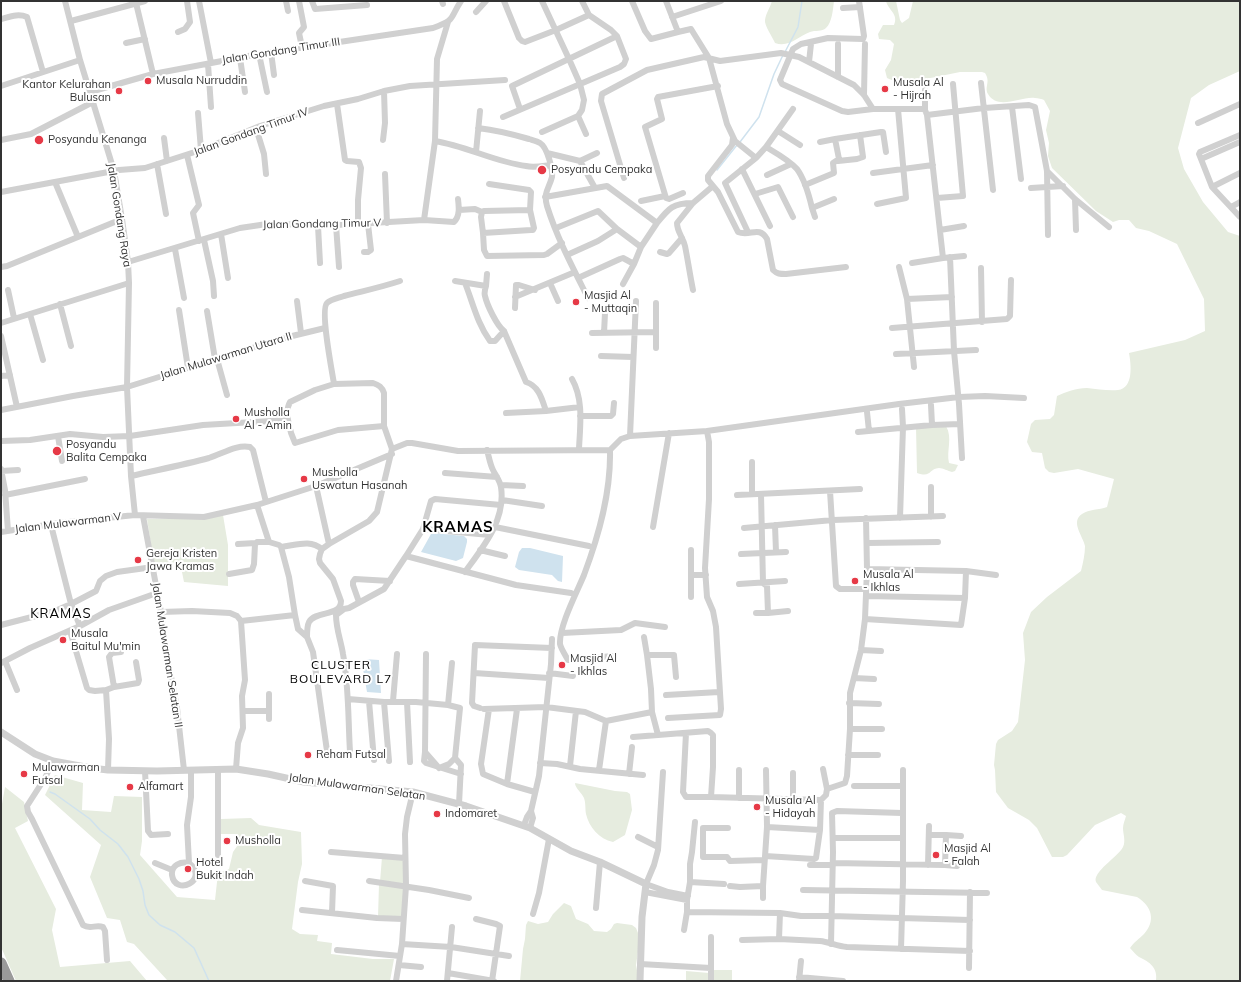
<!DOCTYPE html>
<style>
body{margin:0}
#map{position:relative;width:1241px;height:982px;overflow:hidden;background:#fff;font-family:Mulish,sans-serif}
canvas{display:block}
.frame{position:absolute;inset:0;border:2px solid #333;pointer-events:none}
</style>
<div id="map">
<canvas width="1241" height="982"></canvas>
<div class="frame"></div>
</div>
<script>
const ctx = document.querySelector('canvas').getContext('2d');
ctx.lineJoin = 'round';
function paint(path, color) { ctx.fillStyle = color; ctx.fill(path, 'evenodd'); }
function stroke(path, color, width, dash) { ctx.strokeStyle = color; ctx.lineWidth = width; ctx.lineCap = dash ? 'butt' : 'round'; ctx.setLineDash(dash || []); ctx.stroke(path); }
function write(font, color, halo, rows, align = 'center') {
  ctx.font = font + ' Mulish,sans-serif'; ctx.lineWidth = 4; ctx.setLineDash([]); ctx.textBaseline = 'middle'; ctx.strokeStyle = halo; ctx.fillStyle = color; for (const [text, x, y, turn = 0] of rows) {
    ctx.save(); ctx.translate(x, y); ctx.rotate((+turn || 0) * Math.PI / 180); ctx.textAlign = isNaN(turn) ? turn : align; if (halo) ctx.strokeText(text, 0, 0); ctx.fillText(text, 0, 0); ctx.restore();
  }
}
paint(new Path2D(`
 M772,1H834C833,9 832,23 826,28C822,32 815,30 810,32C799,36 789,48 775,43C773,38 764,25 765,20C766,13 770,8 772,1Z
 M886,1H896L900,20L902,23L909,18L913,1H1240V71L1209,85L1191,98L1178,148L1184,169L1203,202L1228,232L1240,236V981H1156C1158,968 1150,962 1139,957C1136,955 1133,951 1130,948C1134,942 1139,939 1144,934C1156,921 1152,906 1137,897L1102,890C1100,887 1098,885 1096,882C1092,872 1118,857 1123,847C1126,841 1123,834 1123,828C1123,824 1125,820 1126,816L1121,813L1095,825L1067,855L1063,857H1052L1037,828L1029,820L1008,808L996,792L995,770L994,765L996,744L998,740L1012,731L1018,722L1025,660L1023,633L1031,612L1047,597L1081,571C1083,563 1085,554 1085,546C1083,536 1070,522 1082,514C1089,509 1099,510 1107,507L1114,479L1078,469L1054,473L1049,472L1045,468L1042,453L1032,452L1027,442L1031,424L1035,420L1050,419L1054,415L1057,396C1066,392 1076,388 1087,388C1097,389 1108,391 1118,390C1134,388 1131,364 1129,353L1185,340L1205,331L1204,299L1177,244L1149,231L1136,228L1129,220H1119L1113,222L1096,211L1052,168L1048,156L1049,143L1046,130L1050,111L1044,100C1042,99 1038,98 1035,98C1021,96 998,111 988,94C984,87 991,82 985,73L982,72H960L921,80C910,78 897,84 887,78L885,70L891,60L894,44L890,40L879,39L878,34L883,25H894C899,14 888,10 886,1Z
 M946,426C953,438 946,451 949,463L958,465L955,471L952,472C948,471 943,468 939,468C928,469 932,478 917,473L916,427Z
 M223,515L228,545V586L184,582L180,562L154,564L147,519L199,518Z
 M55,775L83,783L82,810L111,812L114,796L142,797V841L140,855L177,897L215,900L218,873L229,869L233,852L240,842L237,834H221V819L251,818L259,825L301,832L302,864L298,882L292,929L300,934L318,935L317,941L332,943L331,954L373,959H394L390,981H165L167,980L134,944L127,942L120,920L107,918L90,877L101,845L45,795Z
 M575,783L615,791L627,792L630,794L632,810L625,835L613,842C599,839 589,827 586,814C585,809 586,804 584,798C582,793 575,788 575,783Z
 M5,787L24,802L28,821L15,828L56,909L52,930L60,967L130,961L147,981H16L1,947V804H2Z
 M403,856L405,885L380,882L382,857Z
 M379,884L405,887L402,918L378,917Z
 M564,903L571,906L576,919L588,924L594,931L607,932L611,929L614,924L617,923L632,925L636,928L640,938L636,965L639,981H520L523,949L525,939L526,925L528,921L538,924L548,922L553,914Z
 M710,970H732V981H686V971L709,973Z`), '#e6ecdf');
paint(new Path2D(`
 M433,533L464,536L467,539V542L463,558L456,561L421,552L431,534Z
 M522,548H530L563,556L562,582L558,581L552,575L519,570L515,567L519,552Z
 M364,659L379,660L381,693L367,692L362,663V660Z`), '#cfe2ee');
stroke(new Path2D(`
 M785,52L798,27L802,1
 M740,142L759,117L774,74L783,55
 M717,170L737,145
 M50,792L55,794L90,819L100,830L118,844L128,857L139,879L143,891L145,905L149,915L160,925L175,932L194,948L209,981`), '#cfe2ee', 1.5);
stroke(new Path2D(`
 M65,1L80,60L114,171L122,219L128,262L129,283L127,387L131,476L135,515
 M199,1L211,63
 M286,1L288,11
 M299,1L304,27L299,33L302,47
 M312,1L315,9L367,5
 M442,1L443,4
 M504,1L519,38L522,41L525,42L556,30L589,15
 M632,1L645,31L651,39L678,32
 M666,1L678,32L691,29L709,58L727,124L735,141L756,158L766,147C776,153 789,160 797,169C805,180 809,195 812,208L834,199
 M859,1L864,36L863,39L828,38L801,44L793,49L780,80L782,84L842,111L848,112L873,109
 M136,3L153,74
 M843,8L860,7
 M476,12L486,1
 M672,17L721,1
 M1,19C9,17 18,13 27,17L43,72
 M71,21L145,1
 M178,32L185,29L190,22L187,1
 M126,43L145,39
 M271,52L274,75
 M259,54L267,92
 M240,58L245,92
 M809,62L811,44
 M208,64L211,107
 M838,77V44
 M981,83L993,190
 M1,86L80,60
 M90,92L153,74L259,54L433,28C457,19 449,19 461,1
 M864,95L865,44
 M337,104L345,160L347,161L359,162L361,168L358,200V224
 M1012,107L1021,179
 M520,109L512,86L617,36
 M925,110V90
 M198,113L201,150
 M927,115L943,258
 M578,116L586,134
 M503,117L620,67L624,64L626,59L617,36L611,30L589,15L582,1
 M1198,123L1240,104
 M256,128L264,154L266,174
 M478,128C495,130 512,134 529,139C532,140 537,141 540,143C547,147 553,169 552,177C549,189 543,192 547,206C557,238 573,268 588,298
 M778,131L800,145
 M542,132L578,116L582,110L584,100L580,84L569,59L542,1
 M1240,135L1200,152L1199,154L1201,159L1240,142
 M164,138L167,161
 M835,139L881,132H883L886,152
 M1,140L31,134L93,102
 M383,140L385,123L384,91
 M435,141C466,146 495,162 526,166C534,168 542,166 551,165
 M766,147L793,109
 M476,152L480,111
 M547,153L580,161L595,188
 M187,155L199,205L193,213L199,241
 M1201,159L1212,187L1240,217
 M580,161L597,153
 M838,161L857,159L863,157L860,135
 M157,164L166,214
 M742,169L770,226
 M1047,171L1075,199L1109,227
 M873,173L933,165
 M385,174L387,223
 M767,175L791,164
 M624,178L601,101L602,94L647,70L704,57L720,61L781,53L799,57L854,85L864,95L873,109H923L925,110L927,115L984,108L1029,105L1035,107L1047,171L1048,235
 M55,182L78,237
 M489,184L529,190L531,192L530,210L534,228L533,230H531L483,233L484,250L487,256L544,255L547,254L562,243
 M805,185L834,173L833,163L839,159L835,139L820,142
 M713,186L718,192L738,232C750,237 759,225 767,239L773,270C777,274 780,274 786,274L846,267
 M1212,187L1240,173
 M1031,188L1063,186
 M1,192L119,170L145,168L201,150L260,126L324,106L358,99L384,91L410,86L505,80
 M683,193L669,199L666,198L645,127L662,119L657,99L658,97L718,86
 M755,194L778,187L793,217
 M545,197L607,186L657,223C669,208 673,203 693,203
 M937,198L963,196L953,84
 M1075,199L1076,230
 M641,201L665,196
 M877,204L906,198L898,109
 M1231,207L1240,202
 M812,208L815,217
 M459,210L475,209L482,212
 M424,220L435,141L437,59L448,22
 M336,225L339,267
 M318,226L320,263
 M556,228L598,211L617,229L598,241L567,255
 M617,229L641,247
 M747,230L725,183L756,158
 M940,230L964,226
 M483,233L481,217L482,212L484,211L530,210
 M221,234L228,278
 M204,240L213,281L214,296
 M175,249L184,298
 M364,252H368L371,250L368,224
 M660,252L667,254L669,253L682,238
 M950,257L954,351L959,404L962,458
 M128,262L240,228L267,224L336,225L424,220L454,222C460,216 459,207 458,199
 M912,263L943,258L964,256
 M1,267L7,266L122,219
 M899,267L907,299L914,367
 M981,268L982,322
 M578,278L620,259L623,258L634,264L641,247L657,223
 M455,281L486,286C485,289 484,293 485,296C487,305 497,326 504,331
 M465,283C473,303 477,323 490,341H495L504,331L526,382C539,386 542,399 546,411L580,407
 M550,283L558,301
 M623,284L634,264
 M486,286L487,274
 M8,290L14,318
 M693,290C690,275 688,261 685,246C683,237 677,232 677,223L693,203L713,186L708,180V176L732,145L733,138
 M515,297L575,272
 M907,299L952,297
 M297,301L301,333
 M60,304L71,346
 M515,308L516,285H519L535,290
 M179,310L188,368
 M207,311L215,359
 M30,314L43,360
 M1,323L129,283
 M892,328L1007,319L1010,316L1011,280
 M656,332V348
 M592,333L656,332V303
 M604,333L605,313
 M1,336L17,407
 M896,354L976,350
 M601,356L633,357
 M217,359L227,395
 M1,376L10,375
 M572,379C584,400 580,426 579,449
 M334,384C332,371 320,310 327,303C331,299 339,298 344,296C363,291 382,287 400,281
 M931,405L932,425
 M1,410L73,396L127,387L284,338L325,328
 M867,412L869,431
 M506,413L546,411
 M580,416H611L613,414L614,403
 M384,426L338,430L295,443C290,432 284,412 290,402L315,390L334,384L373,383C379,385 382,387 384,393V426L392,449
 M858,432L932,425L960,424
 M58,436L62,461
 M630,436L636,301
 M1,441L30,440L70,434L103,437L130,436L203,425L288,420
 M752,462V494
 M1,469L5,490L8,531
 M1,471L18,470
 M445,473L497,477
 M131,476C157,470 183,465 209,458C222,454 237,444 250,447L253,450L266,502
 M501,485L523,486
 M316,486L329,544
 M830,491L836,586L840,589H866
 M761,494L763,583L767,586L768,613L788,611
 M5,495L85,479
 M737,495L860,489
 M502,500L542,506
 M143,516L161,612L165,645L177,708L184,770
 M931,517V487
 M900,518L903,427L902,409
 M51,525L71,604L80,626
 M775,525L776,552
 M495,527L589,546
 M653,527L669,433
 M744,528L833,520L943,516
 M423,529L431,501L435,499L501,505
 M1,532L59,523L135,515L204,517L257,505L316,486L392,454
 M867,543L938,542
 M238,544L256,543
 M281,547C297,545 310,539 322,549
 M480,550L505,556
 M691,550V597
 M741,554L786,552
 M406,556L423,529L490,535
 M867,569L966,571L996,575
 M465,572C483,547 506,520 501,487C500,481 496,476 493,470C490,464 489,457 487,450
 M229,574L252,570L254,564L255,544L257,542H269
 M691,575H706
 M739,584L785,581
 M866,596L965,598
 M359,602L353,585V582L355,579L390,581
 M161,612L192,611L230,613L237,616L241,621
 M756,613H768
 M295,615L298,629L307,637L313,652L327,751
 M865,619L961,625L965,598L966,571
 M241,621L295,615L289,577L281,547L279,545L269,542L257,505
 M1,625L55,611L71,604L96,591L100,581L106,576L117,572L153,567
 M70,631L87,688L89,690L95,691L106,690L109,739L108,770
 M562,633L621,630L635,623L665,627
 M307,637C307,633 307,626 309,622C316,610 341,617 341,601L333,579L320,563L319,559L320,554L322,549L329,544L369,521L377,512L392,449L407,443H412L458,451L610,450
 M644,637L647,655
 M861,650L881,651
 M426,654L425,752L439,768
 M613,656L568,660C566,656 561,649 560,644C559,626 577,592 584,575C599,535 611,493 610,450L621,439L630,436L707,431L899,404L959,397L985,396L1024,398
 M5,661L17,690
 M1,663L30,648L80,626L109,610L157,593
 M474,673L549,678
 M549,673L573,676
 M676,677L674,655H647L651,689L652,712L658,735L708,731L711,733L713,735V767L711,797L821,800L826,795L827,789L845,783L847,776L850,729V693L861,650L865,619L867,569L866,518
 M854,678L874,679
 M114,687L138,683L139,680L136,662
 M106,690L114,687L109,657L112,653L121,652
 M666,695L719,692
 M348,699L384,702H416L448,705L460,708L455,758L449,764L439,768
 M369,701L374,760
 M393,701L397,654
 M384,702L389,761
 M407,702L410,762
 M849,703L879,704
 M448,705L452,663
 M480,708L474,706L472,703L475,645L552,648
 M484,709L546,707L585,712L606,721L652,712
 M489,709L481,764L483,774L507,784L535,792
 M243,711H269V694
 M269,711V719
 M668,718L720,715L721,709L716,627L713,611L707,597L705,568L709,499V442L707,431
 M850,729H882
 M686,733L683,792L686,797H711
 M633,737L658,735
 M350,752C348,719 349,686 343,654C341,641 336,629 336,615L344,609L349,608L384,589L406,556L516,585L571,593
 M425,752L424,761L426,763L461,774
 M848,755H878
 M455,758L461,765L459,804
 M53,761L45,778L27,806L28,812L32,819L83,925C90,930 96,924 103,927L105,931L107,960
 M540,763L557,764L580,769L643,775
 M570,766L576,711
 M236,769L238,743L243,728L242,696L245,680L241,621
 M823,769L827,789
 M218,770V855
 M599,770L606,721
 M739,770V798
 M145,771L148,831L151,835L168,834
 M663,772L658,850L654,865L646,884L668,892L688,896
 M629,774L632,747
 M507,784L517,709
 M854,786H902
 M793,798V773
 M695,822L692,852L690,864V882L687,900V912L780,913L801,916H831L970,920
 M524,825L527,817L531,811L539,776L551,664L552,639
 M767,827L820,830
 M530,828L533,818L531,811
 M728,828H703V857H727L730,861L764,860
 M946,835L961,836
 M638,837L658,847
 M833,838H903
 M331,852L405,858
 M765,856L814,859L816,858L820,830L821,800
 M155,863L172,870
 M189,863C181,861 171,865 172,875C175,897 210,880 189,863L187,825L191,797V770
 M833,863L945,865L946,835H929
 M810,865H833
 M928,865L929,826
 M945,865L957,866
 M305,881L333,886L332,913
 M369,881L429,890L469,898
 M690,882L724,884
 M730,886L740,887L763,886L767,827L766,770
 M803,890L987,893
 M645,892L687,900
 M763,898V886
 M596,908L600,862
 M302,910L377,918L403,919
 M533,914L539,893L549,839
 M476,919L496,924L500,926L492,981
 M684,930L687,912
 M779,939L780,913
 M742,940L779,939L820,941C829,942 837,946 847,947L970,951
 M402,944L451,947L509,956
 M831,944L833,852L832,813L837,811L902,813
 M901,949L903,881V770
 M337,950L400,956
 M640,964L711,968
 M399,965L421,967
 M969,968L970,892
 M448,973L494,981
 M799,977L843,981
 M396,981L402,944L406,886L405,834L407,817L413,792
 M447,981L452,927
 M711,981V937
 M799,981L801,961`), '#d0d0d0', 6);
stroke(new Path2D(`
 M1,732L35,754L53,761L91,768L108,770L157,771L236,769L268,774L304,782L413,792L466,806L530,828L571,851L600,862L646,884L642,917L640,981`), '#d0d0d0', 7);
stroke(new Path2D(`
 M1,963L9,981`), '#9a9a9a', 11);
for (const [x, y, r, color] of [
 [148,81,4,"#e63946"],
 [885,89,4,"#e63946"],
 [119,91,4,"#e63946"],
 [39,140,5,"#e63946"],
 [542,170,5,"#e63946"],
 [576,302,4,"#e63946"],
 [236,419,4,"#e63946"],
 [57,451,5,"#e63946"],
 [304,479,4,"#e63946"],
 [138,560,4,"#e63946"],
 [855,581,4,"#e63946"],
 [63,640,4,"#e63946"],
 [562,665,4,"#e63946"],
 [308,755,4,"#e63946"],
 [24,774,4,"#e63946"],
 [130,787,4,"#e63946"],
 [757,807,4,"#e63946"],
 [437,814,4,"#e63946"],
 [227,841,4,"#e63946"],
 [936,855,4,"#e63946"],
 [188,869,4,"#e63946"]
]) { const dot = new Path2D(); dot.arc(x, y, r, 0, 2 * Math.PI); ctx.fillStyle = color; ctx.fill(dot); stroke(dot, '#fff', 1.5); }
write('11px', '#333', '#fff', [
 ["Jalan Gondang Timur III",281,51,-9],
 ["Jalan Gondang Timur IV",251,132,-20],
 ["Jalan Gondang Raya",119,215,81],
 ["Jalan Gondang Timur V",322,224,-1],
 ["Jalan Mulawarman Utara II",226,356,-17],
 ["Jalan Mulawarman V",68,523,-7],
 ["Jalan Mulawarman Selatan II",167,655,81],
 ["Jalan Mulawarman Selatan",357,787,8]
]);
write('11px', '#333', '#fff', [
 ["Musala Nurruddin",156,81],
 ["Musala Al",893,83],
 ["- Hijrah",893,96],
 ["Kantor Kelurahan",111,85,"right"],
 ["Bulusan",111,98,"right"],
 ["Posyandu Kenanga",48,140],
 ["Posyandu Cempaka",551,170],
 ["Masjid Al",584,296],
 ["- Muttaqin",584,309],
 ["Musholla",244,413],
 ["Al - Amin",244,426],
 ["Posyandu",66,445],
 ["Balita Cempaka",66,458],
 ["Musholla",312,473],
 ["Uswatun Hasanah",312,486],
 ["Gereja Kristen",146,554],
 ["Jawa Kramas",146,567],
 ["Musala Al",863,575],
 ["- Ikhlas",863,588],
 ["Musala",71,634],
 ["Baitul Mu'min",71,647],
 ["Masjid Al",570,659],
 ["- Ikhlas",570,672],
 ["Reham Futsal",316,755],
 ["Mulawarman",32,768],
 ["Futsal",32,781],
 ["Alfamart",138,787],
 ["Musala Al",765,801],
 ["- Hidayah",765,814],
 ["Indomaret",445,814],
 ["Musholla",235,841],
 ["Masjid Al",944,849],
 ["- Falah",944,862],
 ["Hotel",196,863],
 ["Bukit Indah",196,876]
], 'left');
ctx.letterSpacing = '1px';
write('12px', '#000', '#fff', [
 ["CLUSTER",341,665],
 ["BOULEVARD L7",341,679]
]);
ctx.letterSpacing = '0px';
ctx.letterSpacing = '1px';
write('13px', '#000', '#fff', [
 ["KRAMAS",61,614]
]);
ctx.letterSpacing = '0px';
ctx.letterSpacing = '1px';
write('bold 15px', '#000', '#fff', [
 ["KRAMAS",458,527]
]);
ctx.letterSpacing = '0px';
</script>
